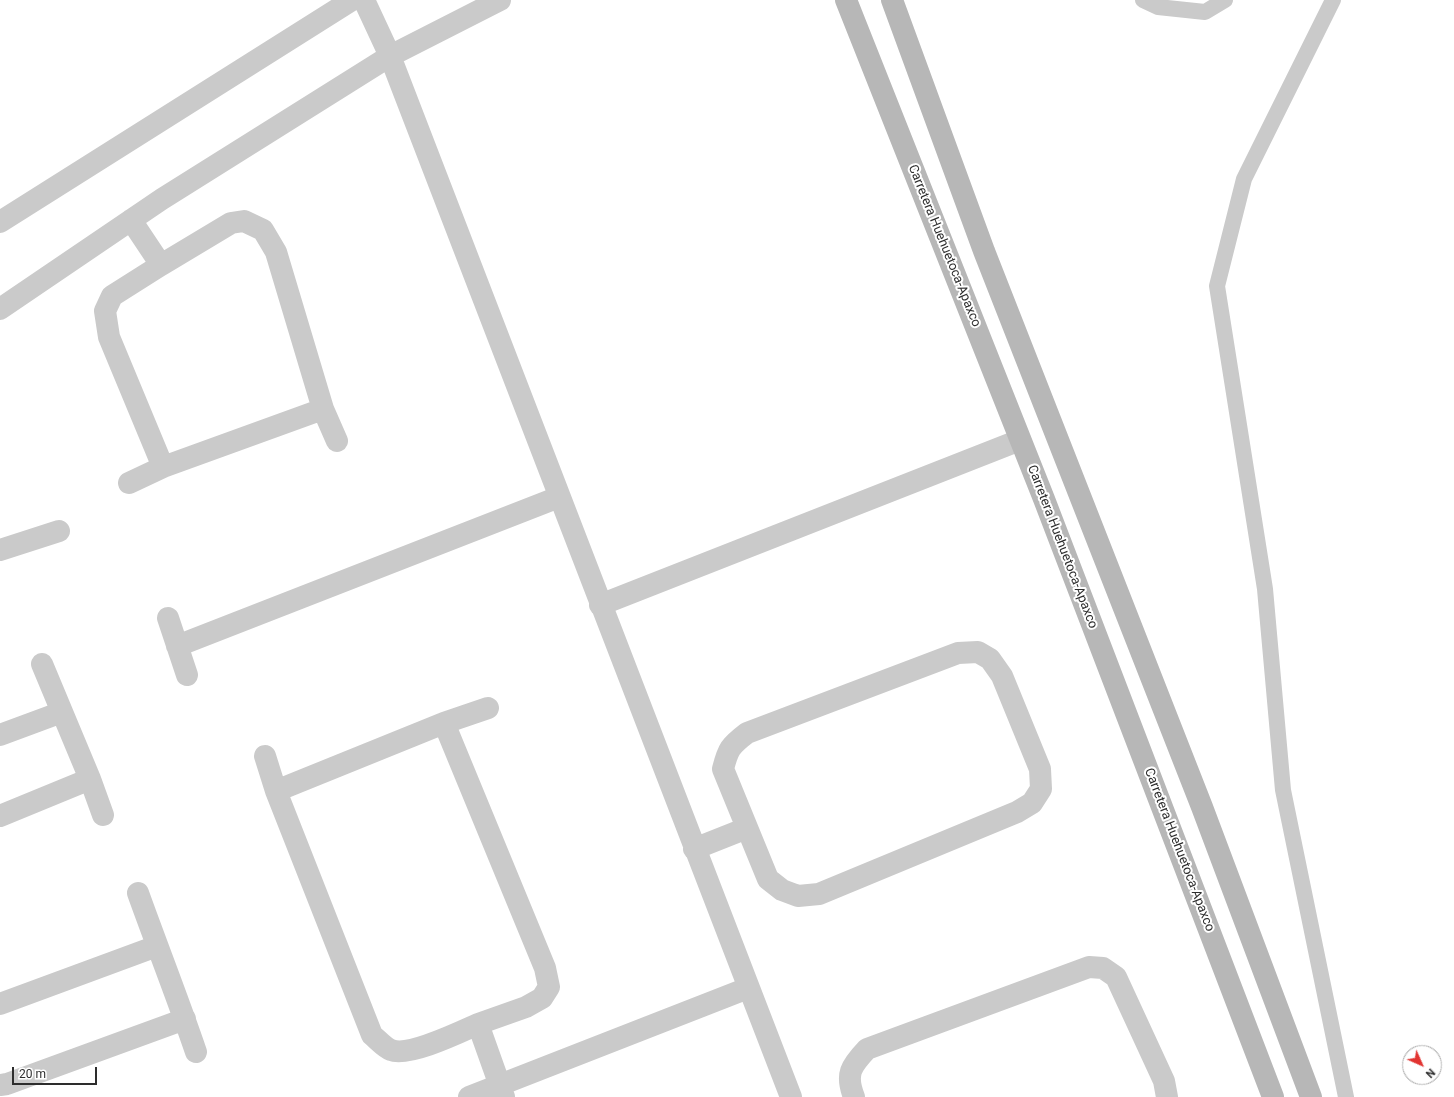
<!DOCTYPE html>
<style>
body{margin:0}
#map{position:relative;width:1454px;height:1097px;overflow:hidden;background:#fff;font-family:Roboto,sans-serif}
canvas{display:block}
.north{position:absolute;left:1402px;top:1045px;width:40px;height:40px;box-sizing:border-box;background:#fff;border:1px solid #ababab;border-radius:50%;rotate:135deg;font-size:11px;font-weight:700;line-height:16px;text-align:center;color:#2d2d2d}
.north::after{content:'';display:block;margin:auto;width:14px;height:18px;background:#e23431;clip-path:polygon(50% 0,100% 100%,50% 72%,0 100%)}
.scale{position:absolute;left:12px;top:1067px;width:85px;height:18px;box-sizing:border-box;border:2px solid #2d2d2d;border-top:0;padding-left:5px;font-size:12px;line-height:14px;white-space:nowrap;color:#2d2d2d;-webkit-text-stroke:3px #fff;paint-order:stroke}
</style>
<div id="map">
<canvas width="1454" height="1097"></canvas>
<div class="north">N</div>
<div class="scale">20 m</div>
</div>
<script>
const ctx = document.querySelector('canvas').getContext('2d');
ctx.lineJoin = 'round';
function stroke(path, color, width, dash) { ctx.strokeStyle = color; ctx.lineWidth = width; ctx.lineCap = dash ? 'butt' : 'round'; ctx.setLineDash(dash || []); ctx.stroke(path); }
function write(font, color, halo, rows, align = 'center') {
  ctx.font = font + ' Roboto,sans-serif'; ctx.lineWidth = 4; ctx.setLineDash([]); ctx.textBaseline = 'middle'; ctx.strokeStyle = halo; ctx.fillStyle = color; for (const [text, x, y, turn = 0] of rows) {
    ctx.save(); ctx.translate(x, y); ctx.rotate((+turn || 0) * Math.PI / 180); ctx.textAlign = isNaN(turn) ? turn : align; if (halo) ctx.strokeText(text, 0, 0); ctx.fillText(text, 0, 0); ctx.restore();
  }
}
stroke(new Path2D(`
 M1143,0L1158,7L1205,12L1225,0
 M1333,0L1244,179L1217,286L1265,589L1283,790L1346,1097`), '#cacaca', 16);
stroke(new Path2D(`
 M364,0L390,56L791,1097
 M131,220L161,265L112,296L105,311L109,337L163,467
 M0,222L352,0
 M161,265L231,223L244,221L263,230L276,252L323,409L337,441
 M0,309L162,199L390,56L500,0
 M129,483L163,467L323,409
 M0,550L59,531
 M600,605L1020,440
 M168,618L187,675
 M177,646L559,497
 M978,652L990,659L1002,676L1040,769L1041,789L1032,803L1017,812L819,894L798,896L782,890L768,879L723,769C728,749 730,746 747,733L958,653Z
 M42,664L90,779L103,815
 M444,723L488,708
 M0,735L62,712
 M265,756L276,791L372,1035C377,1039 385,1048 391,1050C409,1057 460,1032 478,1024L504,1097
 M276,791L444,723L545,968L549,987L542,998L526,1007L478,1024
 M0,816L90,779
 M694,849L747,828
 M138,893C157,946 178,999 196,1052
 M0,1004L157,946
 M0,1085L7,1084L185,1019
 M469,1097L748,988
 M854,1097C845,1074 851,1066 867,1049L1089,967L1103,968L1116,977L1164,1081L1167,1097`), '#cacaca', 22);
stroke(new Path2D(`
 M846,0L1044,499L1273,1097
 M892,0L984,251L1202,807L1311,1097`), '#b7b7b7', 22);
write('13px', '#2d2d2d', '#fff', [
 ["Carretera Huehuetoca-Apaxco",944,246,68],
 ["Carretera Huehuetoca-Apaxco",1062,547,69],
 ["Carretera Huehuetoca-Apaxco",1179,850,69]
]);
</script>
